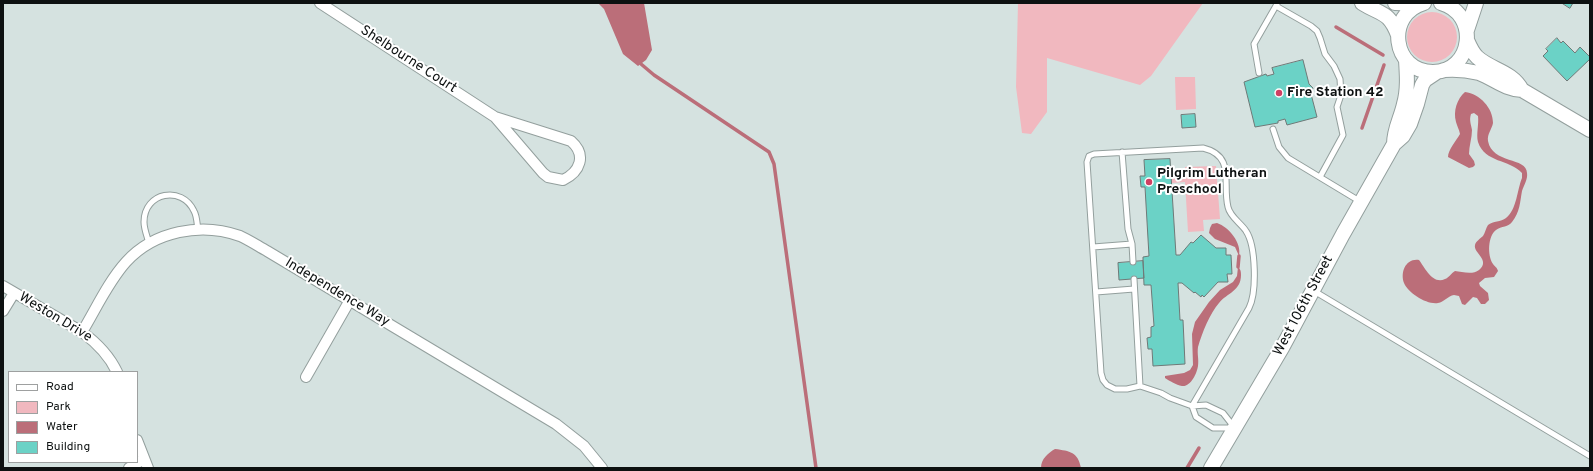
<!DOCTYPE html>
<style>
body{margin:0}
#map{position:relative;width:1593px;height:471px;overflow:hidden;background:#d5e2e0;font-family:Overpass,sans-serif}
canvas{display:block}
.frame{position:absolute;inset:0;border:4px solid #0d1111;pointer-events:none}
.legend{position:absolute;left:8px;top:371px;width:130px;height:92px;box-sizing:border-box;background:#fff;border:1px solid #9ea0a0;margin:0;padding:5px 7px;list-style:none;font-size:12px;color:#0d1111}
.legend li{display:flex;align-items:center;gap:8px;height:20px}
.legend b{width:20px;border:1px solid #9ea0a0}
</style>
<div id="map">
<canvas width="1593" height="471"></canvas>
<div class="frame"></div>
<ul class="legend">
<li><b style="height:5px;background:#fff"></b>Road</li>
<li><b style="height:11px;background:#f1b8bf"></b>Park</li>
<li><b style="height:11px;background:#bb6e79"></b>Water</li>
<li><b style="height:11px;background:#6bd2c6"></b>Building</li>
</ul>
</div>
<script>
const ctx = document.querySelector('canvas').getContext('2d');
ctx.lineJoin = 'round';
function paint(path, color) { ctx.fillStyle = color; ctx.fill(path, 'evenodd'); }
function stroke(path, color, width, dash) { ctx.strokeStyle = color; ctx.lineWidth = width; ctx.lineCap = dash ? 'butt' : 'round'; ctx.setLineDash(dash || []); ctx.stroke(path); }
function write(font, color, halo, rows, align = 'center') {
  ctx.font = font + ' Overpass,sans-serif'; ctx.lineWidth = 4; ctx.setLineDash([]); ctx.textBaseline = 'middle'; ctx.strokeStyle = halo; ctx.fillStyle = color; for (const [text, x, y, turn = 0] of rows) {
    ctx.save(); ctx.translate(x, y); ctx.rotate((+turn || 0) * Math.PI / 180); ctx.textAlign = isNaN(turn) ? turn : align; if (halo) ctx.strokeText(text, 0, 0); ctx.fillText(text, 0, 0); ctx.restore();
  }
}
paint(new Path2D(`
 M1018,3H1203L1151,76L1140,85L1047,58V112L1031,134L1022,133L1016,87Z
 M1407 37a25 25 0 1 1 50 0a25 25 0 1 1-50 0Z
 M1175,77H1195L1196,109L1176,110Z
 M1216,166L1220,219L1203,220L1204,231L1188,232L1185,182L1172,183L1171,174L1185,173V167Z`), '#f1b8bf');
paint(new Path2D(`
 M598,3H644L652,50L646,60L638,66L623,54L604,9Z
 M1465,92C1480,94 1493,108 1493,123C1492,129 1487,134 1488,141C1492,164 1527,157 1527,173C1528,179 1524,185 1522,191C1520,202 1520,212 1512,222C1509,227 1501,226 1496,230C1488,236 1487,255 1493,264C1495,267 1497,267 1498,271L1494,277L1485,278L1479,283L1480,286L1488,293L1489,300L1485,304H1481L1477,298L1473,297L1465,305L1462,304L1459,296L1454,295C1448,296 1444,302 1438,303C1427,305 1408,293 1404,283C1400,272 1406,258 1419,260C1425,268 1433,285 1445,279C1449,278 1451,273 1455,271C1462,272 1473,275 1479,270C1491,260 1473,253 1475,245C1476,241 1480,239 1483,236C1485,233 1486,228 1488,225C1493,221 1501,222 1506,218C1517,209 1517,190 1522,178V173C1509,159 1485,163 1478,142C1476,134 1479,125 1478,116L1474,113L1471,114C1469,120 1471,124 1472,130C1472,138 1469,146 1469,154L1474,161L1475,165L1473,167L1469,168L1448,157C1448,150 1456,141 1460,134C1459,129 1457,126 1456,122C1453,111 1457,99 1465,92Z
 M1217,223C1229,227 1242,243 1239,256L1235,247L1215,239L1209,233L1210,228L1212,224Z
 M1238,267C1241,270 1241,272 1241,275C1241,291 1227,293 1219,303C1210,313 1202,333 1198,347C1197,354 1199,359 1198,366C1197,373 1191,387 1182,386C1176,385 1170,381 1165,378V376L1184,373L1190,370L1193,365L1192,334L1195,322L1209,302L1220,290L1233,282L1237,276Z
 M1055,449C1070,451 1078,452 1081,468H1041C1041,459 1048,453 1055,449Z`), '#bb6e79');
stroke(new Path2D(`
 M1336,27L1383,55
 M641,64L654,75L769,152L774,164L816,468
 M1362,128L1384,65
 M1238,267L1239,256
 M1187,468L1199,448`), '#bb6e79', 3.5);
const building = new Path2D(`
 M1562,3H1573L1570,8Z
 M1557,38L1561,43L1563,41L1575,53L1580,47L1590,57V59L1567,81L1543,56L1548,51L1546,49Z
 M1303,60L1309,84L1313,88L1311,94L1317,117L1287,125L1285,119L1278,121V123L1255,127L1244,82L1266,74L1267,76L1274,74L1272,68Z
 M1195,114L1196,127L1182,128L1181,115Z
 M1170,159L1176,255H1180L1191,242L1193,243L1201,235L1216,248H1226V255H1231L1232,274H1227L1228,282H1218L1204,297L1202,295L1201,297L1195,292L1194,293L1182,283H1178L1180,320H1183L1185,364L1153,366L1152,349H1148L1147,338L1151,337V327L1154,326L1151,285H1144L1143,261V257L1149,256L1145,187H1141L1140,176H1145L1144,160Z
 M1143,261L1144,278L1119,280L1118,263Z`);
paint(building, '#6bd2c6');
stroke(building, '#6e7977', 1);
const lane = new Path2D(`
 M1276,6L1311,26L1317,31L1320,38L1325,54L1334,66L1340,79L1341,95L1337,107L1343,135L1320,177
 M1259,73L1254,44L1277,4
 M1273,129L1279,147L1288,158L1361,202
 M1122,152L1128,229L1132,244L1133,262
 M149,243C147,236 144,229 144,222C144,192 182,185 194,211C197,216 197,224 198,230
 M1093,247L1132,244
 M1134,279L1140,386
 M1314,291L1590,456
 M1096,292L1134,289
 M1192,406L1249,308C1257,292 1256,246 1246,231C1241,223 1230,217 1228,207C1222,183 1236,156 1203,148L1094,154L1089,156L1087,162L1101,373L1103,380L1107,385L1115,389H1127L1140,386L1161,393L1170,398L1192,406L1206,405L1223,413L1234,427
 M1192,406L1196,417L1213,428H1232`);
const street = new Path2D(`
 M320,3L495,117
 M495,117L571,141C587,155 580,172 563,180L548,177L543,173Z
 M3,286L82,332C97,343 109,355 117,372
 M3,311L14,293
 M82,332C96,309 108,282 126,262C154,231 201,222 240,236C249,240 258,246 267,251L556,424L584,446L602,468
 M306,377L350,300
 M137,440L148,468
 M129,468L144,459`);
const secondary = new Path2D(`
 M1362,3C1381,15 1389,11 1398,35
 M1395,3L1420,4
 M1424,3C1385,14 1392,72 1433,72C1473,72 1480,14 1441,3
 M1467,30L1476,3
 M1467,40C1470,47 1472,52 1477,57C1491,70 1512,71 1522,90
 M1444,70C1456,69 1467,70 1479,73C1495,79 1504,89 1522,90L1590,130
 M1394,144C1394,129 1401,118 1404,104C1408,90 1407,75 1406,60
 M1211,468L1282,348L1343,234L1394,144L1403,136L1410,124L1417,104L1422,85L1425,80L1437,72`);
stroke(lane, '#939f9d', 7);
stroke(street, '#939f9d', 12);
stroke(secondary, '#939f9d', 16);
stroke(lane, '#fff', 5);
stroke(street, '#fff', 10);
stroke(secondary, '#fff', 14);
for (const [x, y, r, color] of [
 [1279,93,4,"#cf4062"],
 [1149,182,4,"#cf4062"]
]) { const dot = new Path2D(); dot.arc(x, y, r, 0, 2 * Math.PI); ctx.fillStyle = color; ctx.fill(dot); stroke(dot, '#fff', 1.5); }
write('14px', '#0d1111', '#fff', [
 ["Shelbourne Court",408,60,33],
 ["Independence Way",337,293,31],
 ["West 106th Street",1304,306,-62],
 ["Weston Drive",55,318,31]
]);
write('bold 14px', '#0d1111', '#fff', [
 ["Fire Station 42",1287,93],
 ["Pilgrim Lutheran",1157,174],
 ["Preschool",1157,190]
], 'left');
</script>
